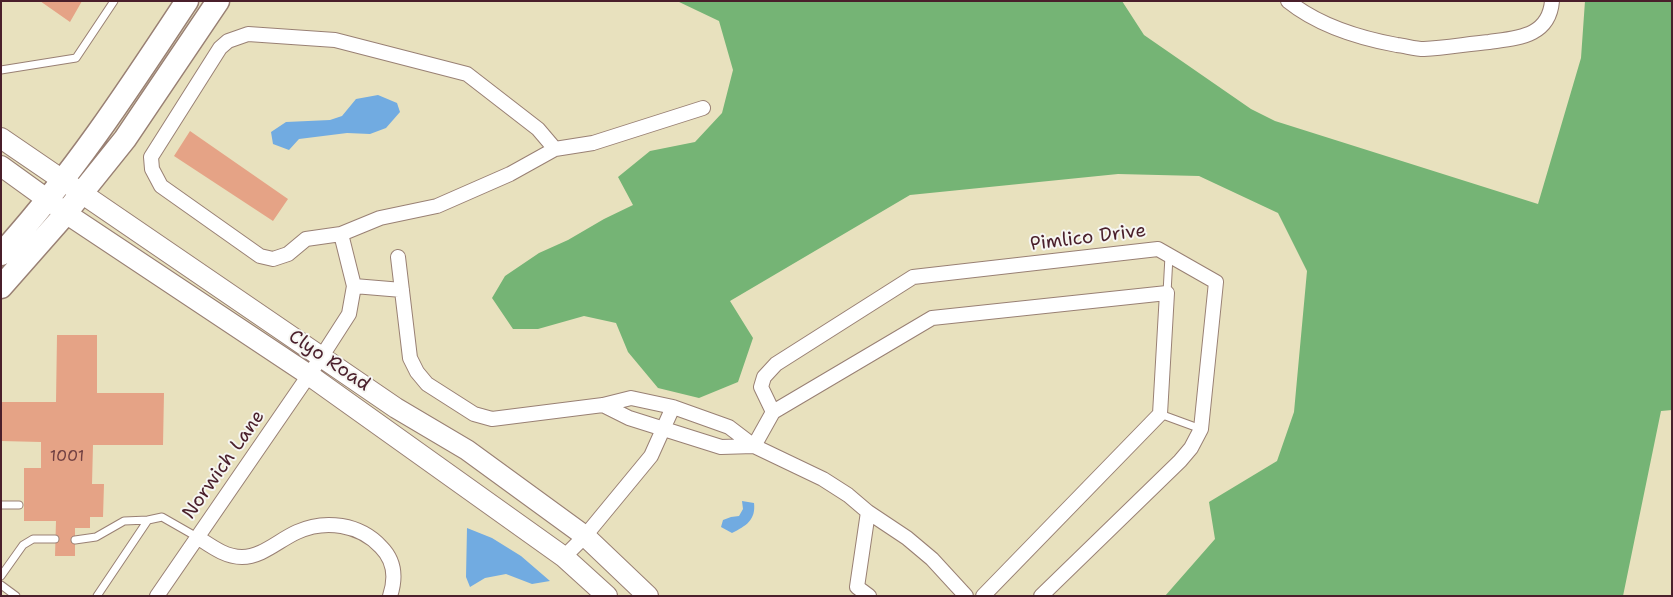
<!DOCTYPE html>
<style>
body{margin:0}
#map{position:relative;width:1673px;height:597px;overflow:hidden;background:#e8e1be;font-family:"Shantell Sans",sans-serif}
canvas{display:block}
.frame{position:absolute;inset:0;border:2px solid #4a1f2b;pointer-events:none}
</style>
<div id="map">
<canvas width="1673" height="597"></canvas>
<div class="frame"></div>
</div>
<script>
const ctx = document.querySelector('canvas').getContext('2d');
ctx.lineJoin = 'round';
function paint(path, color) { ctx.fillStyle = color; ctx.fill(path, 'evenodd'); }
function stroke(path, color, width, dash) { ctx.strokeStyle = color; ctx.lineWidth = width; ctx.lineCap = dash ? 'butt' : 'round'; ctx.setLineDash(dash || []); ctx.stroke(path); }
function write(font, color, halo, rows, align = 'center') {
  ctx.font = font + ' "Shantell Sans",sans-serif'; ctx.lineWidth = 4; ctx.setLineDash([]); ctx.textBaseline = 'middle'; ctx.strokeStyle = halo; ctx.fillStyle = color; for (const [text, x, y, turn = 0] of rows) {
    ctx.save(); ctx.translate(x, y); ctx.rotate((+turn || 0) * Math.PI / 180); ctx.textAlign = isNaN(turn) ? turn : align; if (halo) ctx.strokeText(text, 0, 0); ctx.fillText(text, 0, 0); ctx.restore();
  }
}
paint(new Path2D(`
 M677,1H1122L1144,35L1251,109L1275,121L1538,204L1581,58L1585,1H1672V410L1661,411L1623,596H1165L1215,539L1209,502L1277,461L1294,412L1307,271L1278,213L1199,176L1118,174L910,195L730,301L753,338L738,382L699,398L658,388L628,352L616,323L584,316L538,329H513L492,298L505,276L539,253L568,240L604,219L633,205L618,177L650,151L695,142L722,113L733,70L719,21Z`), '#75b475');
paint(new Path2D(`
 M378,95L397,103L400,112L386,128L370,134L347,133L299,139L289,150L273,144L271,132L286,122L330,120L342,116L356,99Z
 M742,501L754,503C756,520 746,526 732,533L721,527L723,520L731,517L739,516L743,509Z
 M467,528L492,538L521,556L550,581L532,584L506,574L485,578L470,587L466,577Z`), '#71abe1');
paint(new Path2D(`
 M40,1H82L70,22Z
 M190,131L288,199L273,221L174,156Z
 M57,335H97V393H164L163,445H93L92,484H104L103,517H90V528H75V556H55L56,521H24V468H41V442L1,441V402H56Z`), '#e5a386');
const lane = new Path2D(`
 M1,70L76,58L114,1
 M1167,293L1169,256
 M1160,414L1201,429
 M1,505H19
 M75,540L96,537L124,521L148,520
 M1,576L23,545L33,539H55
 M1,585L16,596
 M97,596L148,520L162,517L197,537`);
const street = new Path2D(`
 M1288,1C1319,26 1359,38 1397,45C1406,46 1415,49 1424,49C1445,48 1467,44 1489,42C1517,38 1549,37 1552,1
 M555,149L538,129L467,74L335,40L248,34L228,41L220,48L151,157L152,169L161,186L260,256L273,259L288,254L306,239L341,234L380,218L437,206L510,174L555,149L593,143L703,108
 M398,257L410,358L417,372L427,384L474,414L492,419L603,405L631,398L673,407L729,427L754,446L823,479L848,495L868,512L907,538L932,559L966,596
 M354,286L402,290
 M603,405L629,418L721,447L754,446
 M773,412L761,387L764,377L776,364L913,277L1158,249L1216,282L1201,429L1191,448L1180,461L1041,596
 M754,446L773,412L932,318L1167,293L1160,414L983,596
 M868,512L857,587L869,596
 M197,537C211,546 225,557 242,557C262,557 279,540 297,532C325,519 360,524 381,547C395,561 396,578 390,596
 M564,557L585,536L651,456L673,407
 M157,596L322,356L349,314L354,286L341,234`);
const secondary = new Path2D(`
 M1,138L396,408L467,450L585,536L648,596
 M1,166L73,218L309,375L564,557L607,596`);
const primary = new Path2D(`
 M1,254C72,176 129,89 187,1
 M1,287L60,220L125,139L218,1`);
stroke(lane, '#998074', 9);
stroke(street, '#998074', 16);
stroke(secondary, '#998074', 22);
stroke(primary, '#998074', 25);
stroke(lane, '#fff', 7);
stroke(street, '#fff', 14);
stroke(secondary, '#fff', 20);
stroke(primary, '#fff', 22);
write('16px', '#714042', null, [
 ["1001",67,457]
]);
write('19px', '#4a1f2b', '#f6f6f2', [
 ["Pimlico Drive",1088,238,-7],
 ["Clyo Road",329,361,34],
 ["Norwich Lane",224,465,-55]
]);
</script>
